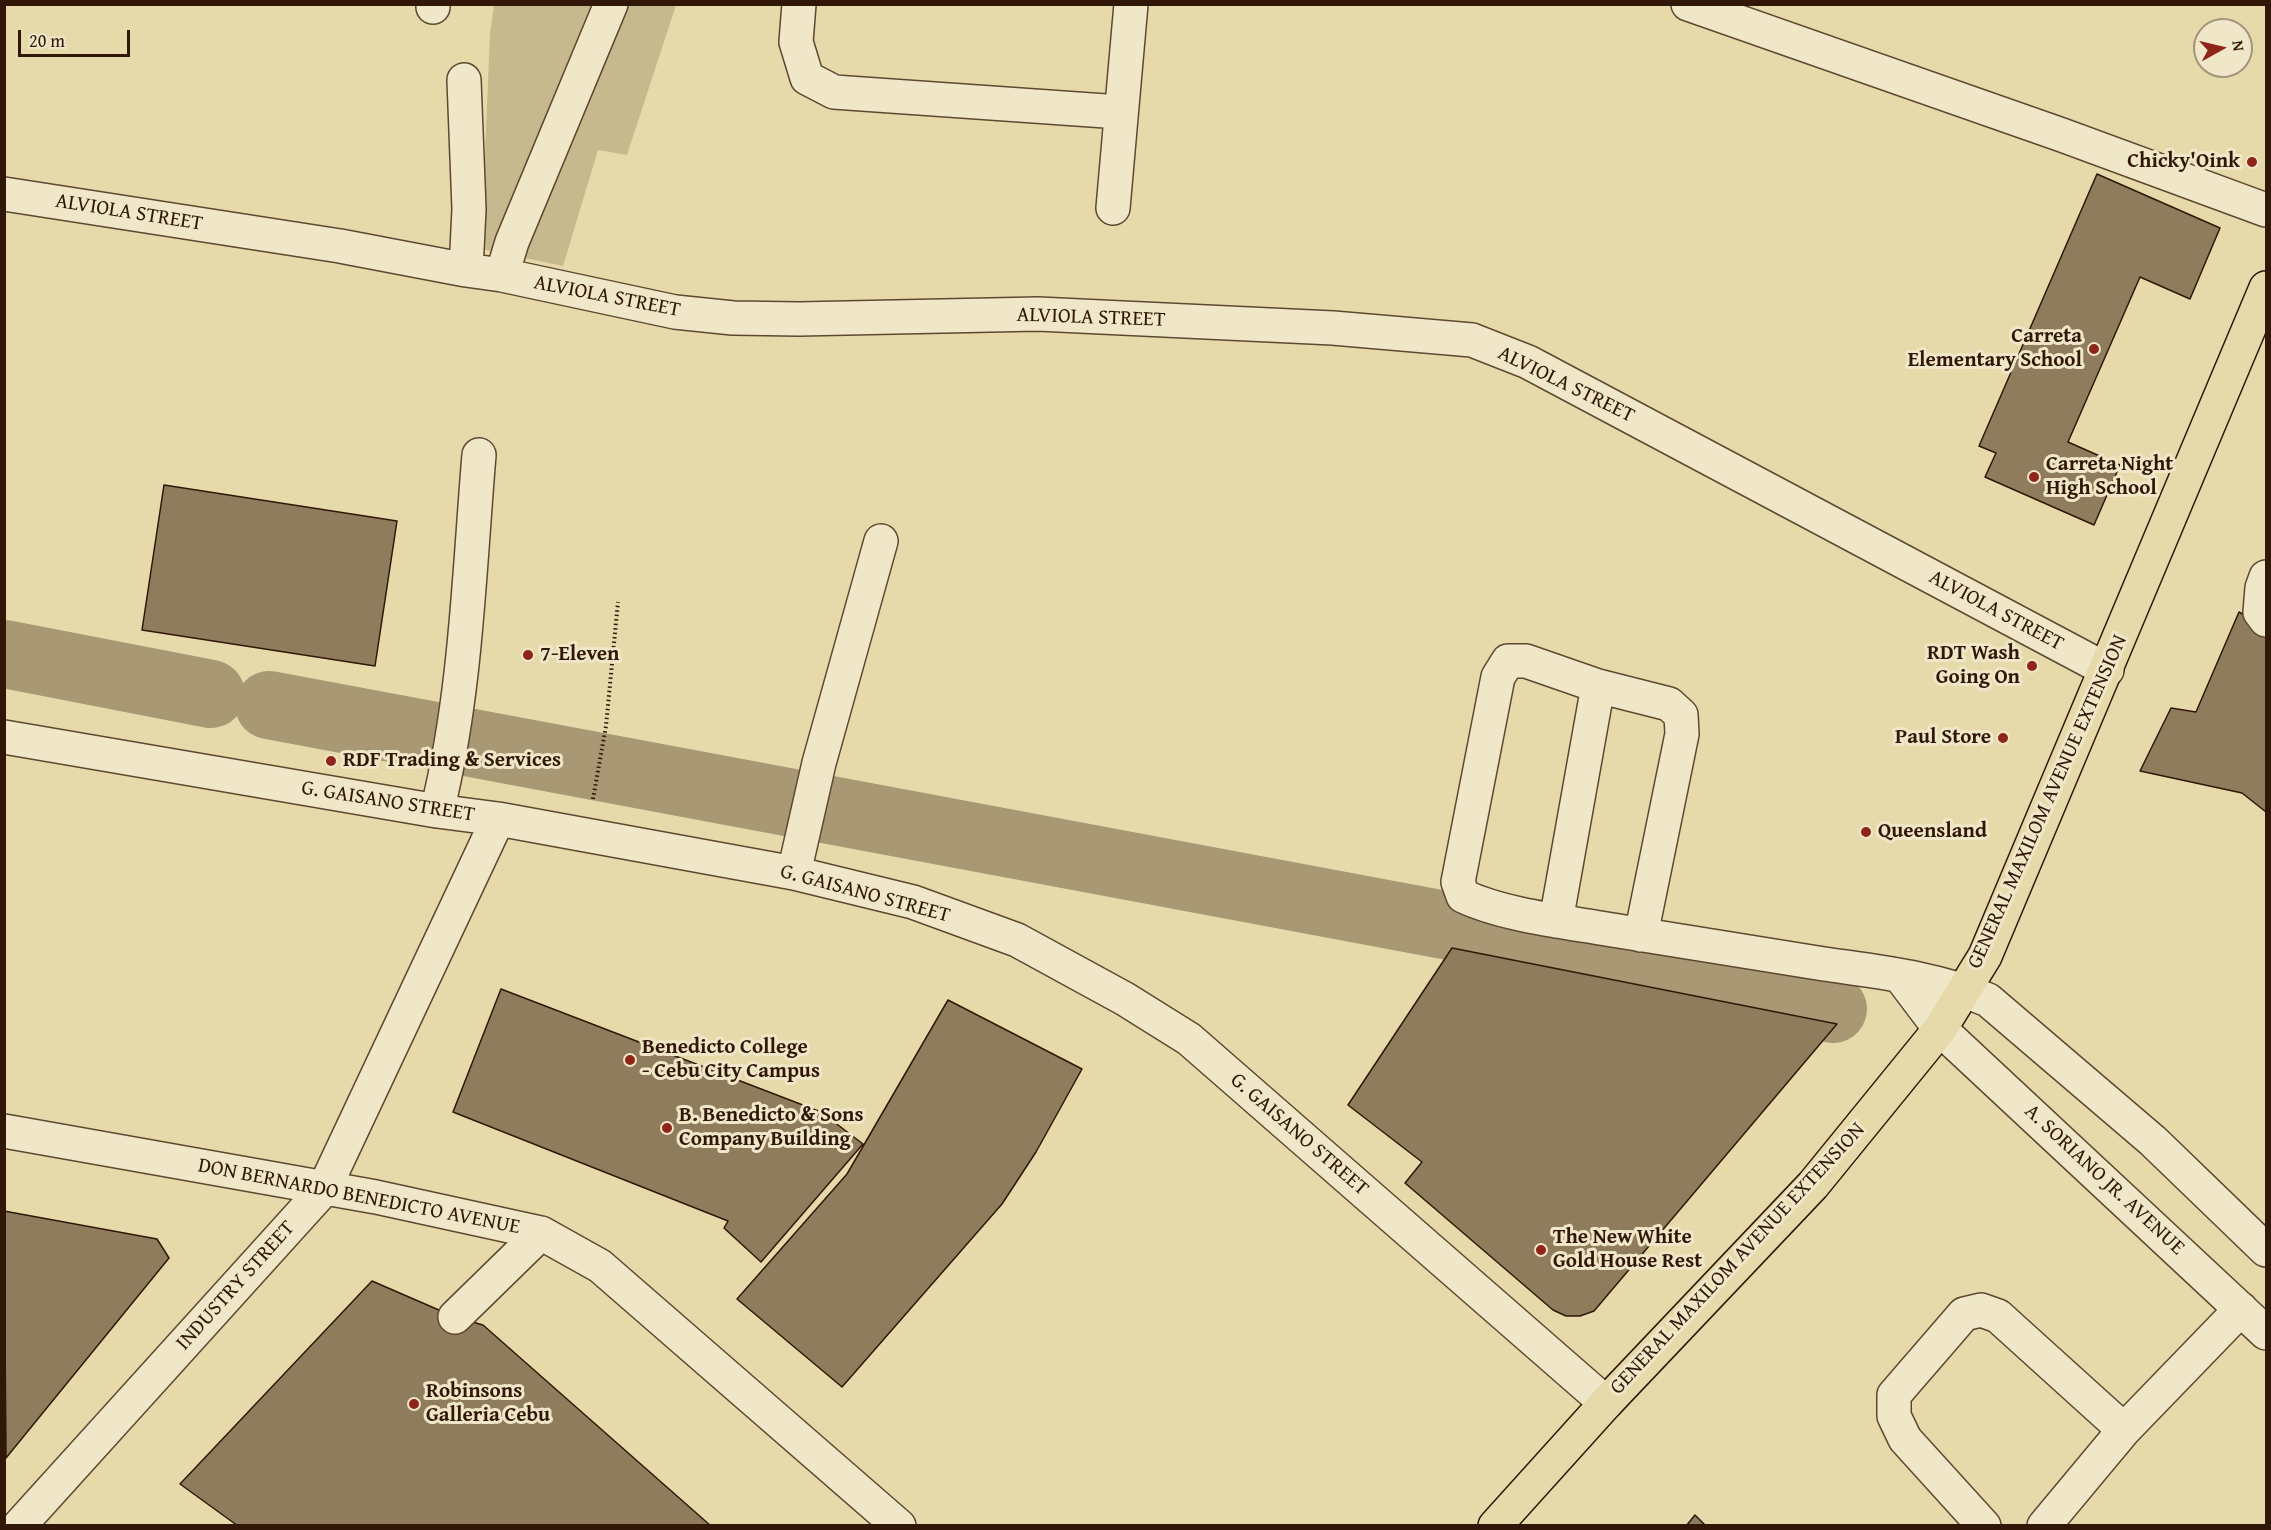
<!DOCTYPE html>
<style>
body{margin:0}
#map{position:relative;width:2271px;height:1530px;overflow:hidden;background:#e6daaa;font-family:"Gentium Book Plus",serif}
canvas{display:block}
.frame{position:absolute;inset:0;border:6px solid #301707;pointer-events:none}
.north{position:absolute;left:2193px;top:18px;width:60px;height:60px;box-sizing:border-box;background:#efe7c8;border:2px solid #a3947b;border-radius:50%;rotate:82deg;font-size:16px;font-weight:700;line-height:24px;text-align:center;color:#301707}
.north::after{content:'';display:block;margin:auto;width:21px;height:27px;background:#8f2418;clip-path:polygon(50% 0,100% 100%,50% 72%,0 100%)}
.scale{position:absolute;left:18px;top:30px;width:112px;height:27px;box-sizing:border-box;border:3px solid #301707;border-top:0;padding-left:8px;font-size:18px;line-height:21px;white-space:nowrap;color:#301707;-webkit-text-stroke:4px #efe7c8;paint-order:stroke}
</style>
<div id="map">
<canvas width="2271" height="1530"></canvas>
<div class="frame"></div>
<div class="north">N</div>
<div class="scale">20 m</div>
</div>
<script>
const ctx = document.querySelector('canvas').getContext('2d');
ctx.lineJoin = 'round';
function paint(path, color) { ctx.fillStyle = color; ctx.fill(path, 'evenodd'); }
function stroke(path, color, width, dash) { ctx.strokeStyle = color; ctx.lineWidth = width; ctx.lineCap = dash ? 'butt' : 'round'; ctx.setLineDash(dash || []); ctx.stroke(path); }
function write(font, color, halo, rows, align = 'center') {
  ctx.font = font + ' "Gentium Book Plus",serif'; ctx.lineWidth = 6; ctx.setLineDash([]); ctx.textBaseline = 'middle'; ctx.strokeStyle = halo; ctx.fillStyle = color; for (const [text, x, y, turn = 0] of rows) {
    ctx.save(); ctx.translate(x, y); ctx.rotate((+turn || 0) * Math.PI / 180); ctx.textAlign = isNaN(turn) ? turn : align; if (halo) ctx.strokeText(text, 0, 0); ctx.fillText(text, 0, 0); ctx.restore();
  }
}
paint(new Path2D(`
 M494,5H676L627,155L598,150L563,266L481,249L490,34Z`), '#c7b98e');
stroke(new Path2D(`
 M4,654L211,694
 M269,705L1765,985L1833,1009`), '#a89873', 68);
const building = new Path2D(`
 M2097,174L2220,228L2190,299L2140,277L2068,442L2120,465L2094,525L1985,477L1996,453L1979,446Z
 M164,485L397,521L375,666L142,630Z
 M2239,612L2266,628V812L2242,793L2140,771L2171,708L2196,712Z
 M1452,948L1837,1024L1594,1311L1580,1316H1566L1553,1310L1405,1183L1422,1162L1348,1105Z
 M501,989L821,1112L863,1144L761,1262L724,1228L728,1221L453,1112Z
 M948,1000L1082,1069L1036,1152L1002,1204L842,1387L737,1299L847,1174Z
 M4,1211L157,1239L169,1258L6,1458Z
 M372,1281L455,1317L483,1325L711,1526H238L180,1484Z
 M1695,1515L1706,1526H1686Z`);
paint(building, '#8f7c5c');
stroke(building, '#301707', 1.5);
const minor = new Path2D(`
 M799,4L796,42L807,78L834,92L1120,112
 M1688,4L2062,135L2266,210
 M433,7V4
 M464,80L469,209L466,270
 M4,194L340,246L466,270L502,275L675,312L733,318L799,319L1038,314L1333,328L1472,340L1528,362L2107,670
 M1113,208L1131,4
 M502,275L512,242L611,4
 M2266,577L2262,588L2260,612L2266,620
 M4,737L437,811L498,819L794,873L913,902L1017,940L1125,999L1189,1039L1606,1403
 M437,811C466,695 469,574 479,455
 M794,873L819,763L881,541
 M1556,921L1598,686
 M1641,935L1682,734L1681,715L1669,704L1598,686L1526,661H1508L1498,677L1458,882L1463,896C1501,914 1557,921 1600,928C1674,940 1749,952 1824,964C1879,972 1937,978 1988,1000L2153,1141L2266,1250
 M1900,976L1940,1029L2266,1333
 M4,1131L376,1197L541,1233L600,1266L899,1526
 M455,1317L541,1233
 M19,1526L324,1189L498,819
 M1984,1526L1905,1439L1894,1416V1395L1964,1314L1981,1310L1998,1316L2124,1430
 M2044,1526L2124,1430L2241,1309`);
const major = new Path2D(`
 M1495,1526L1606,1403L1813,1185L1940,1029L1985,956L2266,288`);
stroke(minor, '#5e4830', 36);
stroke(major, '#301707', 36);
stroke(new Path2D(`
 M593,799L606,726L618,602`), '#301707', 4, [1.5, 3]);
stroke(minor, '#efe7c8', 33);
stroke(major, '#e6daaa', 33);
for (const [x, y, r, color] of [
 [2252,162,6,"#8f2418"],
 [2094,349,6,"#8f2418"],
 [2034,477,6,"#8f2418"],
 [528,655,6,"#8f2418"],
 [2032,666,6,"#8f2418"],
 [2003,738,6,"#8f2418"],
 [331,761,6,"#8f2418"],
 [1866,832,6,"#8f2418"],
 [630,1060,6,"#8f2418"],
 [667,1128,6,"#8f2418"],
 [1541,1250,6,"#8f2418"],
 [414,1404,6,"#8f2418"]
]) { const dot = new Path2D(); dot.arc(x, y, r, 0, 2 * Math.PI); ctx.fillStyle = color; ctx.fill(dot); stroke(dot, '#efe7c8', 2); }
write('bold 21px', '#301707', '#efe7c8', [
 ["Chicky'Oink",2240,162,"right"],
 ["Carreta",2082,337,"right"],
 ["Elementary School",2082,361,"right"],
 ["Carreta Night",2046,465],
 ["High School",2046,489],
 ["RDT Wash",2020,654,"right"],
 ["Going On",2020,678,"right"],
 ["7-Eleven",540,655],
 ["Paul Store",1991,738,"right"],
 ["RDF Trading & Services",343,761],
 ["Queensland",1878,832],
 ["Benedicto College",642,1048],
 ["- Cebu City Campus",642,1072],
 ["B. Benedicto & Sons",679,1116],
 ["Company Building",679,1140],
 ["The New White",1553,1238],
 ["Gold House Rest",1553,1262],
 ["Robinsons",426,1392],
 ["Galleria Cebu",426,1416]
], 'left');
write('21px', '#301707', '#efe7c8', [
 ["ALVIOLA STREET",129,213,9],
 ["ALVIOLA STREET",607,297,11],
 ["ALVIOLA STREET",1091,318,2],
 ["ALVIOLA STREET",1566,385,26],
 ["ALVIOLA STREET",1996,611,28],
 ["G. GAISANO STREET",388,802,9],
 ["GENERAL MAXILOM AVENUE EXTENSION",2048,802,-66],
 ["G. GAISANO STREET",865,894,15],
 ["G. GAISANO STREET",1299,1135,41],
 ["A. SORIANO JR. AVENUE",2104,1180,43],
 ["DON BERNARDO BENEDICTO AVENUE",359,1197,11],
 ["GENERAL MAXILOM AVENUE EXTENSION",1738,1259,-47],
 ["INDUSTRY STREET",236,1286,-48]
]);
</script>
